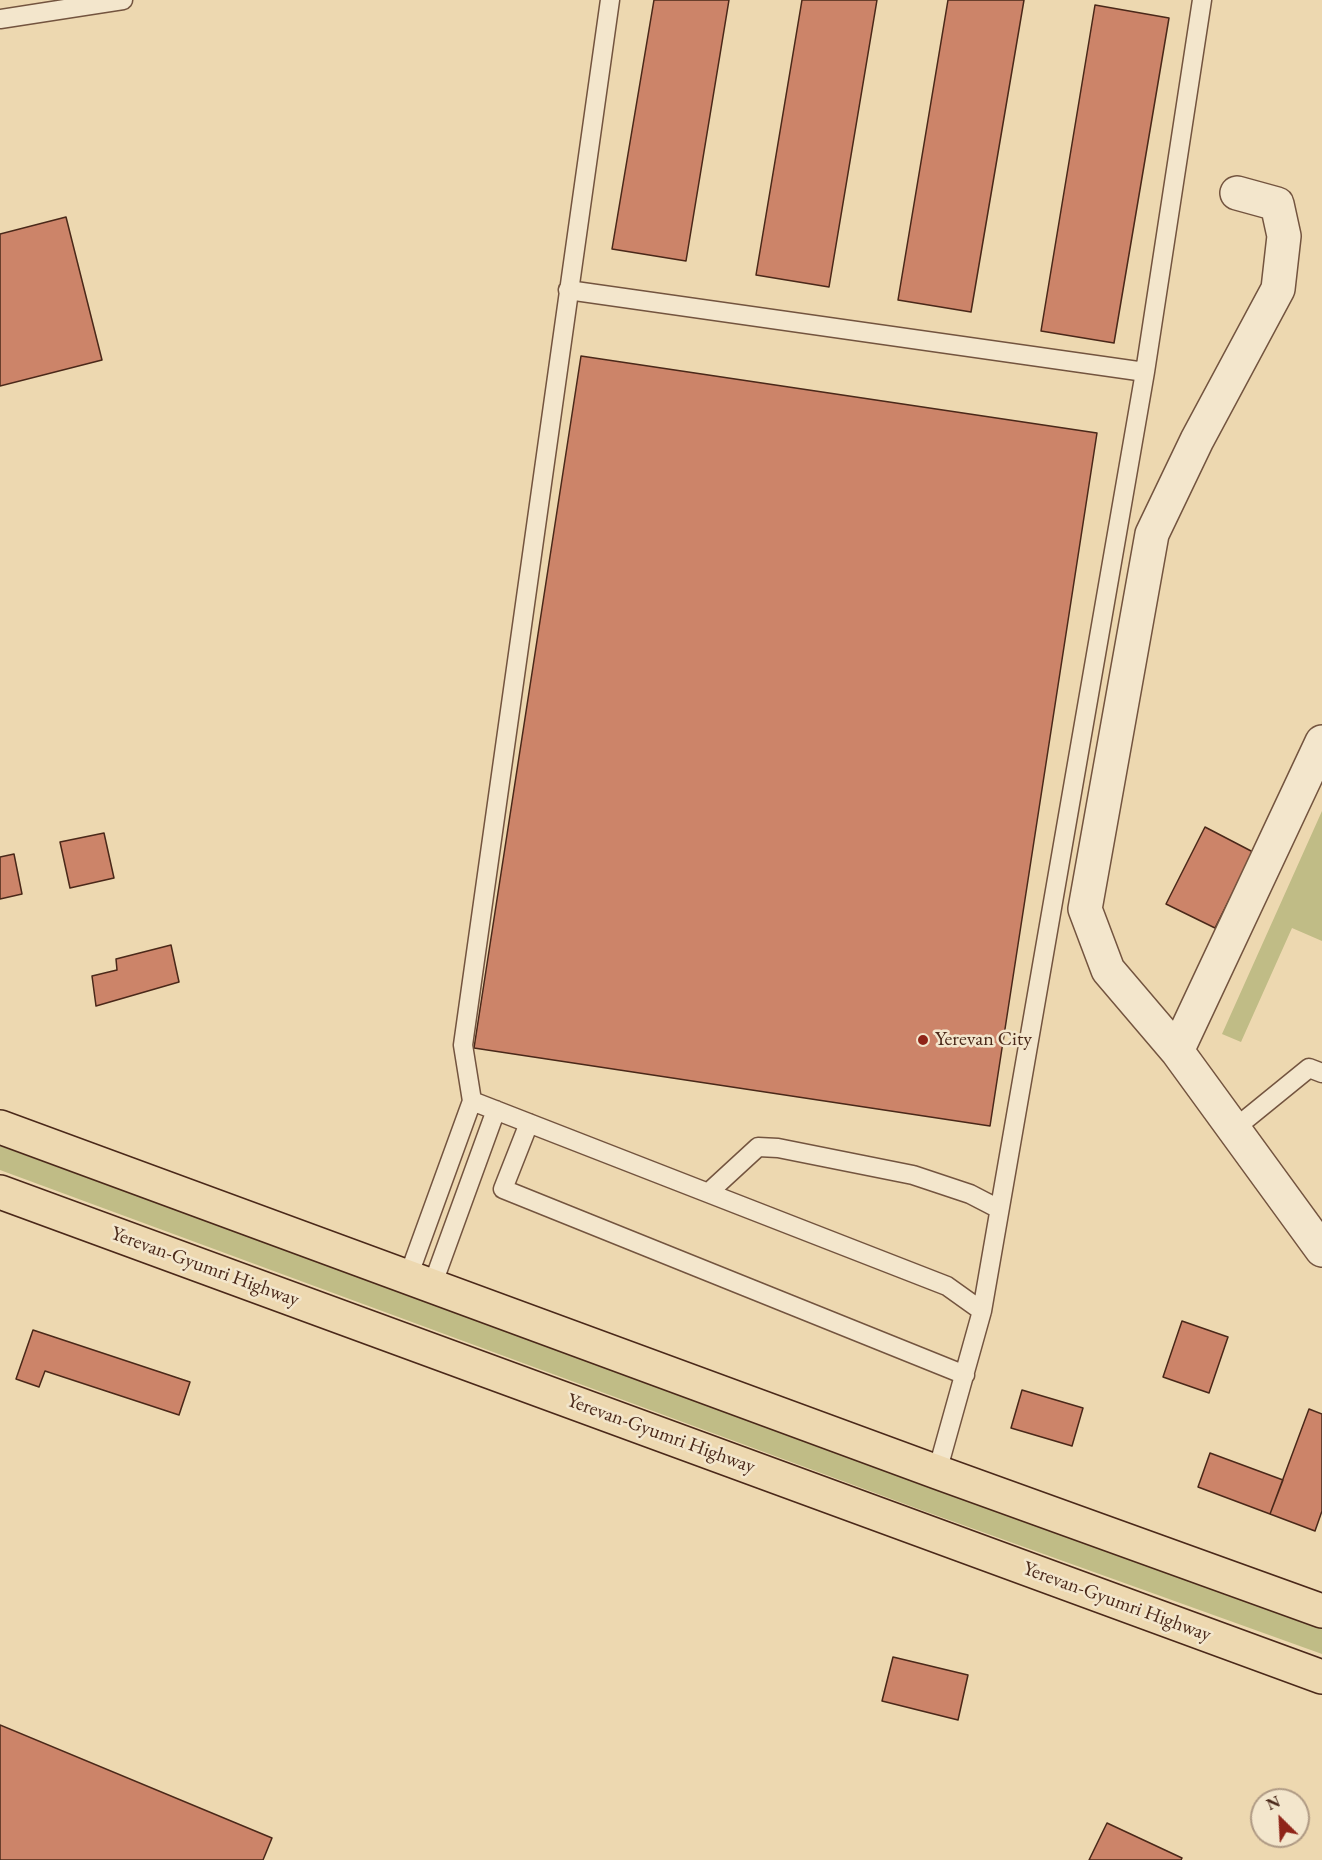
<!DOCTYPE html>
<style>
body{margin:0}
#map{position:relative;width:1322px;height:1860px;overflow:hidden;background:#edd8b0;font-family:"EB Garamond",serif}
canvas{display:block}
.north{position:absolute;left:1250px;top:1788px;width:60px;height:60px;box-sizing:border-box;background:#f3e6cc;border:2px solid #af9a84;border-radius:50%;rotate:336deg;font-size:16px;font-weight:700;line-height:24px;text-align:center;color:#4a2819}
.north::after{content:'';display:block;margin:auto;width:21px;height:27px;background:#8f2418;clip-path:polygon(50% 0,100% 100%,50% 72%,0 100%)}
</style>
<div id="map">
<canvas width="1322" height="1860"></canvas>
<div class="north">N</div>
</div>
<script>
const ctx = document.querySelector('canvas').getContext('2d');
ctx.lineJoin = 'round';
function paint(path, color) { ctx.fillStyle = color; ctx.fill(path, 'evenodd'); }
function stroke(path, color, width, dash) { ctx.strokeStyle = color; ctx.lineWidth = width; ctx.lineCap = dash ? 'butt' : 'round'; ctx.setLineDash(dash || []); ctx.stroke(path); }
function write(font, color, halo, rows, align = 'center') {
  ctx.font = font + ' "EB Garamond",serif'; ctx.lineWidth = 5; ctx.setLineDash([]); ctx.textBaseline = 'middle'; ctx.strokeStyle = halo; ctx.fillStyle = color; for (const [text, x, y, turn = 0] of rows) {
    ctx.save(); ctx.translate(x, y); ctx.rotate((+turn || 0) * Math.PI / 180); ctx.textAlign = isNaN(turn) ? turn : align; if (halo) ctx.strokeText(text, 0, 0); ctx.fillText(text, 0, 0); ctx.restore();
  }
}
paint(new Path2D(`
 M1322,811V941L1292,928L1241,1042L1222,1034Z
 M0,1146L1322,1628V1654L924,1511L0,1170Z`), '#c0bc86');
const building = new Path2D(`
 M654,0H729L686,261L612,249Z
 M802,0H877L829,287L756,275Z
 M948,0H1024L971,312L898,300Z
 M1095,5L1169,18L1114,343L1041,331Z
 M66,217L102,360L0,386V234Z
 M581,356L1097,433L990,1126L474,1048Z
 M1205,827L1253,852L1215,928L1166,904Z
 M104,833L114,878L70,888L60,842Z
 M14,854L22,894L0,899V857Z
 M171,945L179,982L96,1006L92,976L117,970L116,959Z
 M1182,1321L1228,1337L1209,1393L1163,1377Z
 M33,1330L190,1382L179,1415L45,1371L39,1387L16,1379Z
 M1022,1390L1083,1408L1072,1446L1011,1428Z
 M1309,1409L1322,1414V1511L1315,1531L1270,1514Z
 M1210,1453L1283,1480L1270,1514L1198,1487Z
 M893,1657L968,1675L958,1720L882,1701Z
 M0,1725L272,1838L263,1860H0Z
 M1107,1823L1182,1858L1181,1860H1089Z`);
paint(building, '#cc8469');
stroke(building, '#4a2819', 1.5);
const lane = new Path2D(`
 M0,19L123,0
 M568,290L1145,372
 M472,1101L463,1045L610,0
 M529,1123L503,1189L965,1375
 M1234,1129L1309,1068L1322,1073
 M708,1193L758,1147L778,1148L913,1175L970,1194L999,1209
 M408,1277L472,1101L947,1286L982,1311
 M432,1286L496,1110
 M937,1472L982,1311L1145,372L1202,0`);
const street = new Path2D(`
 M1237,193L1277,204L1284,236L1278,289L1197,440L1152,534L1085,909L1108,970L1177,1051L1322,1250
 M1177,1051L1322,742`);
const highway = new Path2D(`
 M0,1127L937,1472L1322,1611
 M0,1192L1322,1677`);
stroke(lane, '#73543f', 21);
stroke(street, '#73543f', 36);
stroke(highway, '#4a2819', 36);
stroke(lane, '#f3e6cc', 18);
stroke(street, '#f3e6cc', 33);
stroke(highway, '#edd8b0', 33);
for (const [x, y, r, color] of [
 [923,1040,6,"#8f2418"]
]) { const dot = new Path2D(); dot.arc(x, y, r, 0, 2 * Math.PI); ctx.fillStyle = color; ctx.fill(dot); stroke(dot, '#f3e6cc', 2); }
write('20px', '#4a2819', '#f3e6cc', [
 ["Yerevan City",935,1040]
], 'left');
write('20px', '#4a2819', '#f3e6cc', [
 ["Yerevan-Gyumri Highway",205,1267,20],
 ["Yerevan-Gyumri Highway",661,1434,20],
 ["Yerevan-Gyumri Highway",1117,1602,20]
]);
</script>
